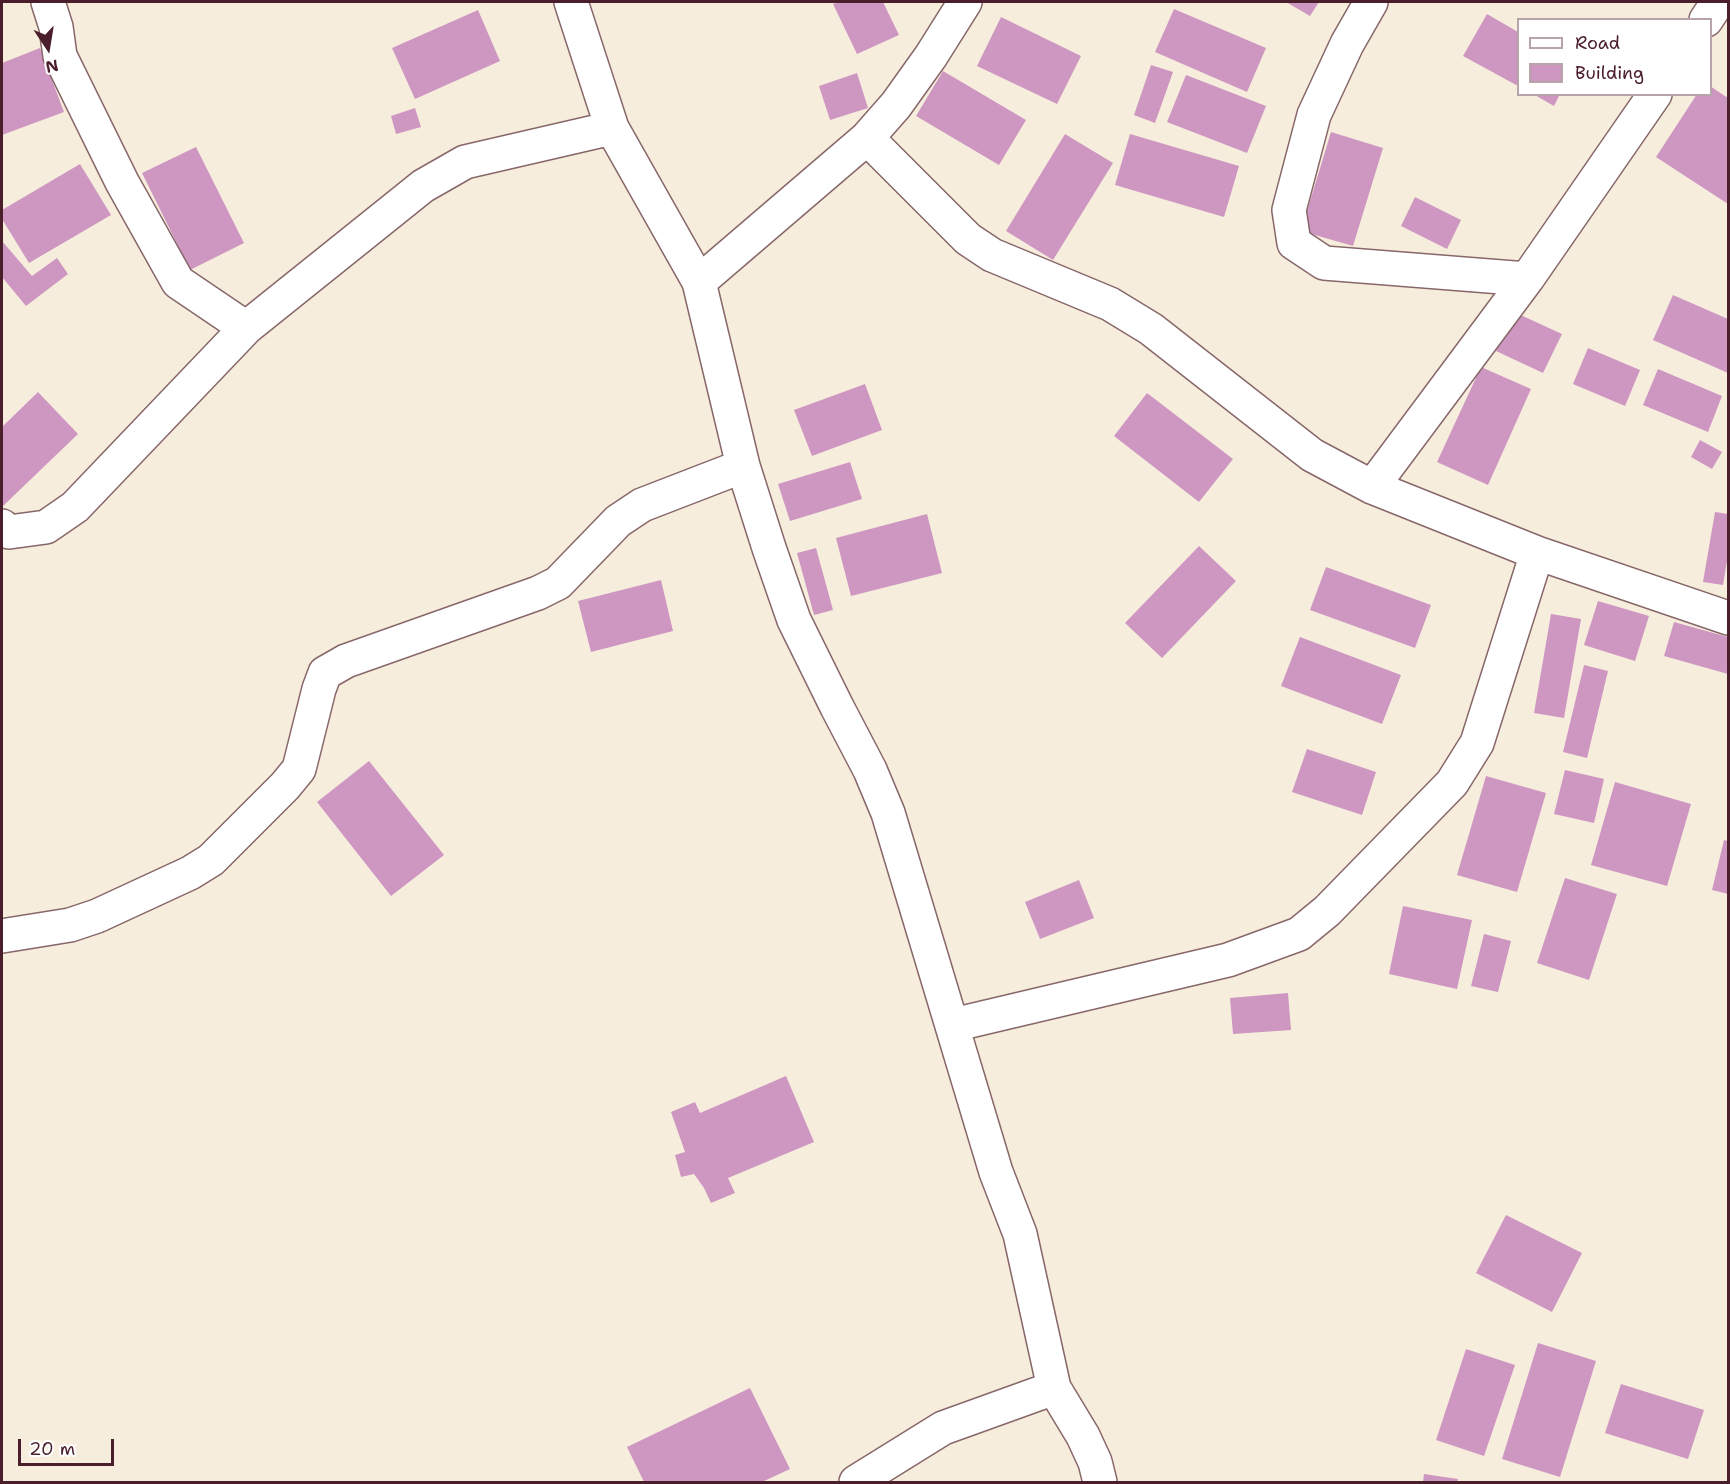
<!DOCTYPE html>
<style>
body{margin:0}
#map{position:relative;width:1730px;height:1484px;overflow:hidden;background:#f7eddd;font-family:"Shantell Sans",sans-serif}
canvas{display:block}
.frame{position:absolute;inset:0;border:3px solid #4a1f2b;pointer-events:none}
.legend{position:absolute;left:1517px;top:18px;width:195px;height:78px;box-sizing:border-box;background:#fff;border:2px solid #b7a5aa;margin:0;padding:8px 10px;list-style:none;font-size:18px;color:#4a1f2b}
.legend li{display:flex;align-items:center;gap:12px;height:30px}
.legend b{width:30px;border:2px solid #b7a5aa}
.north{position:absolute;left:18px;top:18px;width:60px;height:60px;-webkit-text-stroke:4px #fff;paint-order:stroke;rotate:168deg;font-size:16px;font-weight:700;line-height:24px;text-align:center;color:#4a1f2b}
.north::after{content:'';display:block;margin:auto;width:21px;height:27px;background:#4a1f2b;clip-path:polygon(50% 0,100% 100%,50% 72%,0 100%)}
.scale{position:absolute;left:18px;top:1439px;width:96px;height:27px;box-sizing:border-box;border:3px solid #4a1f2b;border-top:0;padding-left:8px;font-size:18px;line-height:21px;white-space:nowrap;color:#4a1f2b;-webkit-text-stroke:4px #fff;paint-order:stroke}
</style>
<div id="map">
<canvas width="1730" height="1484"></canvas>
<div class="frame"></div>
<ul class="legend">
<li><b style="height:8px;background:#fff"></b>Road</li>
<li><b style="height:16px;background:#ce97c2"></b>Building</li>
</ul>
<div class="north">N</div>
<div class="scale">20 m</div>
</div>
<script>
const ctx = document.querySelector('canvas').getContext('2d');
ctx.lineJoin = 'round';
function paint(path, color) { ctx.fillStyle = color; ctx.fill(path, 'evenodd'); }
function stroke(path, color, width, dash) { ctx.strokeStyle = color; ctx.lineWidth = width; ctx.lineCap = dash ? 'butt' : 'round'; ctx.setLineDash(dash || []); ctx.stroke(path); }
paint(new Path2D(`
 M839,2H883L899,35L857,54L833,4Z
 M1286,2H1319L1310,16Z
 M1174,9L1266,48L1247,92L1155,52Z
 M478,10L500,61L415,99L392,48Z
 M1487,14L1518,32V86L1463,56Z
 M1001,17L1081,56L1057,104L977,66Z
 M40,48L64,112L2,135V63Z
 M1151,65L1173,72L1155,123L1134,115Z
 M943,71L1026,120L999,165L916,116Z
 M857,73L868,108L830,120L819,86Z
 M1186,75L1266,106L1247,153L1167,122Z
 M1710,86L1728,98V204L1656,157L1697,94H1710Z
 M1533,94H1560L1554,106Z
 M415,108L421,127L396,134L391,116Z
 M1331,132L1383,148L1353,246L1301,231Z
 M1065,134L1113,163L1053,260L1006,231Z
 M1130,134L1239,166L1224,217L1115,185Z
 M196,147L244,243L190,270L142,173Z
 M80,164L111,215L29,263L2,219V210Z
 M1415,197L1461,220L1447,249L1401,226Z
 M2,241L32,276L57,258L68,274L26,306L2,277Z
 M1673,295L1728,319V373L1653,340Z
 M1514,312L1562,334L1543,373L1496,351Z
 M1588,348L1640,370L1625,406L1573,384Z
 M1481,367L1531,389L1488,485L1437,462Z
 M1658,369L1722,396L1708,432L1643,405Z
 M865,384L882,430L812,456L794,410Z
 M38,392L78,434L3,506L2,427Z
 M1147,393L1233,459L1199,502L1114,436Z
 M1700,440L1722,452L1712,469L1691,457Z
 M850,462L862,499L790,521L778,484Z
 M1715,512L1728,514V555L1723,585L1703,582Z
 M927,514L942,573L851,596L836,538Z
 M1199,546L1236,581L1162,658L1125,623Z
 M816,548L833,610L814,615L797,553Z
 M1326,567L1431,605L1415,648L1310,610Z
 M661,580L673,631L591,652L578,601Z
 M1598,601L1649,616L1635,661L1584,645Z
 M1551,614L1581,619L1564,718L1534,713Z
 M1674,622L1728,637V674L1664,656Z
 M1300,637L1401,675L1382,724L1281,686Z
 M1584,665L1608,671L1587,758L1563,752Z
 M1307,749L1376,772L1362,815L1292,792Z
 M369,761L444,855L391,896L317,802Z
 M1565,770L1604,779L1594,823L1554,814Z
 M1486,776L1546,793L1517,892L1457,875Z
 M1615,782L1691,804L1667,886L1591,865Z
 M1724,840L1728,841V894L1712,890Z
 M1565,878L1617,894L1589,980L1537,963Z
 M1079,880L1094,918L1040,939L1025,902Z
 M1403,906L1472,920L1457,989L1389,974Z
 M1484,934L1511,941L1498,992L1471,986Z
 M1288,993L1291,1030L1233,1034L1230,998Z
 M786,1076L814,1142L728,1178L735,1193L711,1203L704,1188L694,1174L681,1177L675,1155L685,1152L671,1112L695,1102L700,1113Z
 M1506,1215L1582,1253L1552,1312L1476,1273Z
 M1538,1343L1596,1361L1560,1477L1502,1459Z
 M1466,1349L1515,1365L1484,1456L1436,1440Z
 M1621,1384L1704,1410L1688,1459L1605,1433Z
 M750,1388L790,1469L762,1482H644L627,1447Z
 M1424,1474L1458,1479L1457,1482H1423Z`), '#ce97c2');
const minor = new Path2D(`
 M48,2L56,27L60,56L122,182L178,282L246,328
 M571,2L612,128L699,282L743,466L769,548L794,620L837,707L870,770L888,813L996,1172L1020,1234L1054,1388L1083,1436L1095,1462L1100,1482
 M1371,2L1347,44L1314,115L1289,210L1294,243L1324,263L1527,279
 M1706,20L1718,2
 M867,138L968,239L992,255L1110,304L1151,329L1312,455L1372,487L1537,553L1728,618
 M699,282L867,138L896,105L931,56L965,2
 M1372,487L1527,279L1655,94
 M2,526L9,532L46,527L75,507L246,328L423,186L465,162L612,128
 M2,936L70,925L97,916L190,873L211,860L285,786L299,769L319,689L325,673L346,661L538,593L558,583L618,521L642,505L743,466
 M953,1025L1228,960L1299,934L1327,911L1452,783L1477,743L1537,553
 M856,1482L943,1428L1054,1388`);
stroke(minor, '#876769', 36);
stroke(minor, '#fff', 33);
</script>
